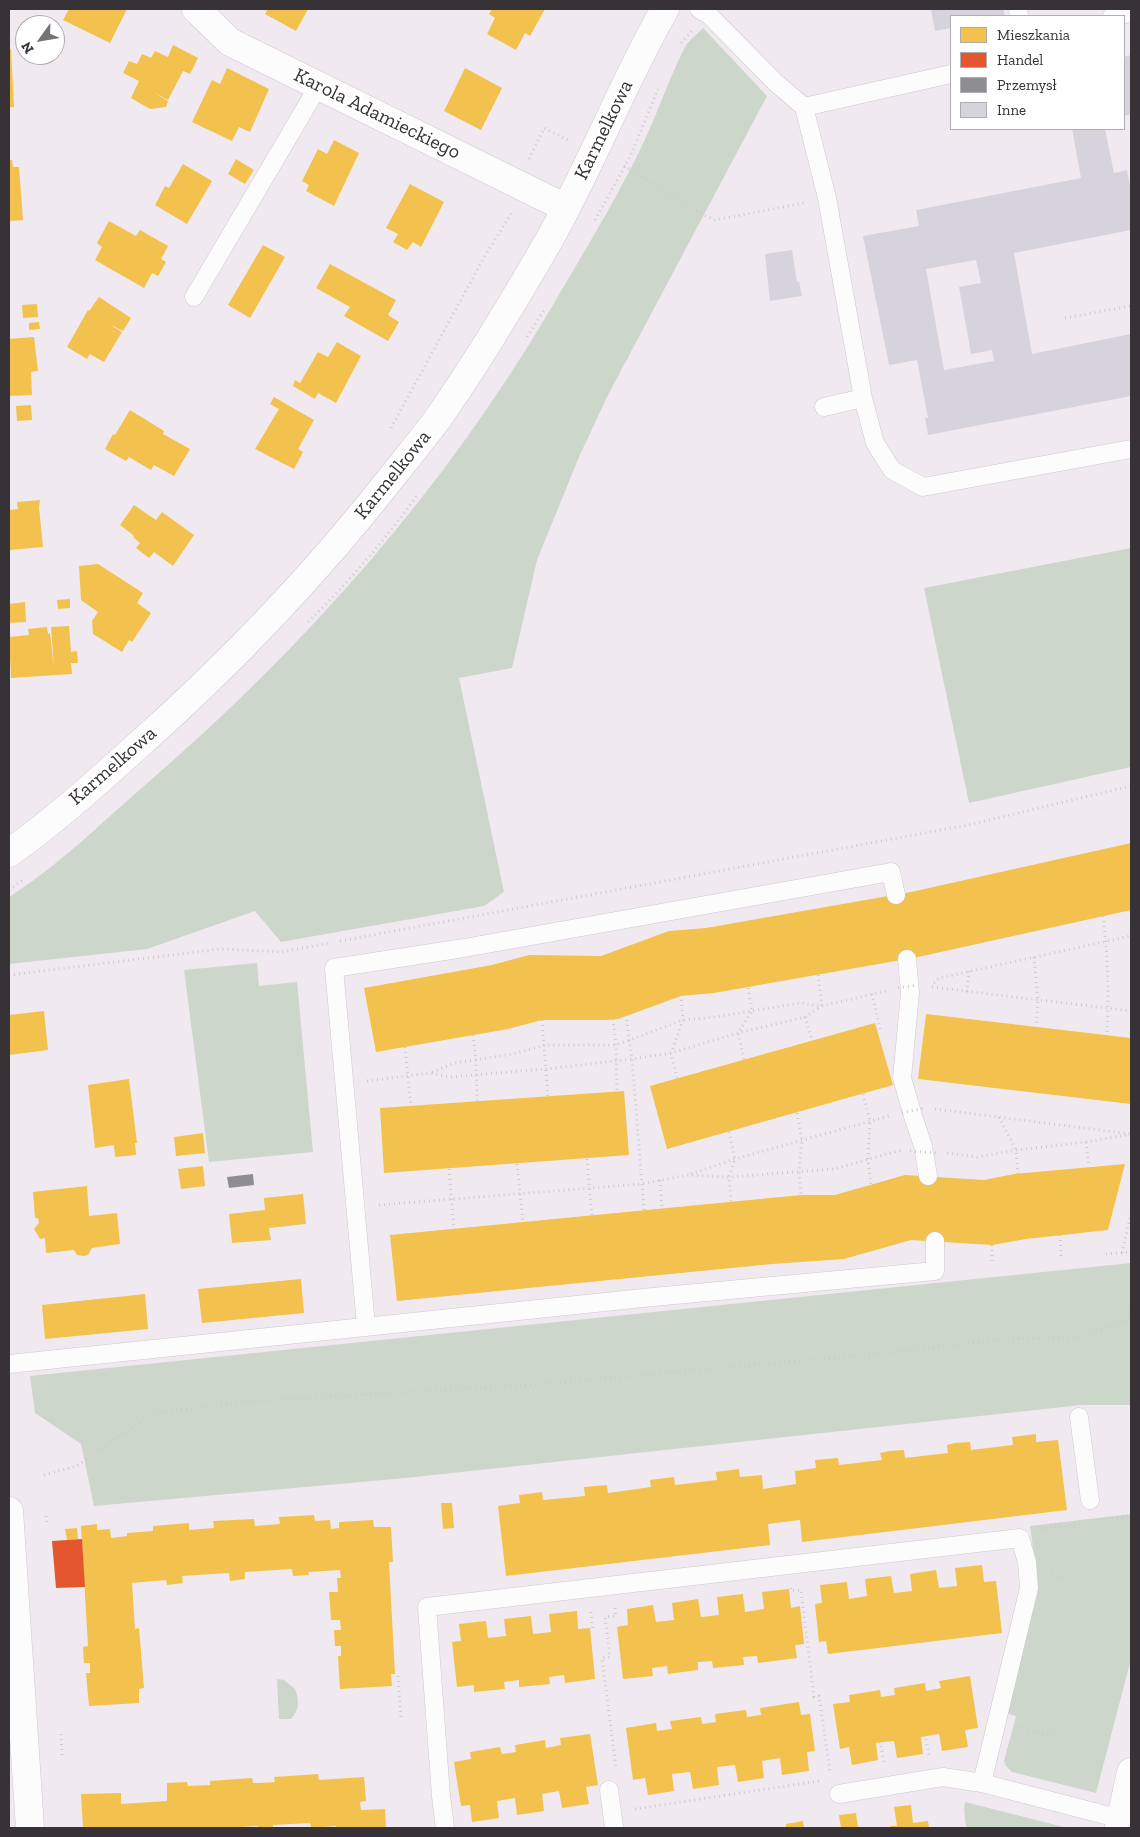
<!DOCTYPE html>
<meta charset="utf-8">
<style>
body{margin:0}
#map{position:relative;width:1140px;height:1837px;overflow:hidden;background:#f0eaf0;font-family:"Zilla Slab",serif}
canvas{display:block}
.frame{position:absolute;inset:0;border:10px solid #363236;pointer-events:none}
.legend{position:absolute;left:950px;top:15px;width:175px;height:115px;box-sizing:border-box;background:#fff;border:1px solid #afadaf;margin:0;padding:6px 9px;list-style:none;font-size:15px;color:#363236}
.legend li{display:flex;align-items:center;gap:10px;height:25px}
.legend b{width:25px;border:1px solid #afadaf}
.north{position:absolute;left:15px;top:15px;width:50px;height:50px;box-sizing:border-box;background:#fff;border:1px solid #afadaf;border-radius:50%;rotate:238deg;font-size:14px;font-weight:700;line-height:20px;text-align:center;color:#363236}
.north::after{content:'';display:block;margin:auto;width:18px;height:22px;background:#777277;clip-path:polygon(50% 0,100% 100%,50% 72%,0 100%)}
</style>
<div id="map">
<canvas width="1140" height="1837"></canvas>
<div class="frame"></div>
<ul class="legend">
<li><b style="height:14px;background:#f2c14e"></b>Mieszkania</li>
<li><b style="height:14px;background:#e4572e"></b>Handel</li>
<li><b style="height:14px;background:#8d8d92"></b>Przemysł</li>
<li><b style="height:14px;background:#d6d3dd"></b>Inne</li>
</ul>
<div class="north">N</div>
</div>
<script>
const ctx = document.querySelector('canvas').getContext('2d');
ctx.lineJoin = 'round';
function paint(path, color) { ctx.fillStyle = color; ctx.fill(path, 'evenodd'); }
function stroke(path, color, width, dash) { ctx.strokeStyle = color; ctx.lineWidth = width; ctx.lineCap = dash ? 'butt' : 'round'; ctx.setLineDash(dash || []); ctx.stroke(path); }
function write(font, color, halo, rows, align = 'center') {
  ctx.font = font + ' "Zilla Slab",serif'; ctx.lineWidth = 5; ctx.setLineDash([]); ctx.textBaseline = 'middle'; ctx.strokeStyle = halo; ctx.fillStyle = color; for (const [text, x, y, turn = 0] of rows) {
    ctx.save(); ctx.translate(x, y); ctx.rotate((+turn || 0) * Math.PI / 180); ctx.textAlign = isNaN(turn) ? turn : align; if (halo) ctx.strokeText(text, 0, 0); ctx.fillText(text, 0, 0); ctx.restore();
  }
}
paint(new Path2D(`
 M703,28L767,96L608,395L579,457L537,560L512,668L459,678L504,892L484,906L281,942L255,911L147,949L9,964V897C58,866 100,824 144,786C305,647 441,494 550,310C579,260 610,210 636,158C650,131 660,103 672,75C677,65 681,53 687,44C691,39 698,33 703,28Z
 M1131,548V767L969,803L924,588Z
 M257,963L259,986L297,982L313,1152L209,1162L184,970Z
 M1131,1263V1405H1082L406,1478L94,1506L81,1444L35,1413L30,1376Z
 M1131,1514V1659L1096,1793L1012,1772L1006,1766L1004,1761L1016,1716L1007,1713L1037,1595L1038,1584L1030,1526Z
 M277,1679L284,1680L295,1689C299,1700 300,1710 291,1719H279Z
 M965,1802L1068,1828H966L964,1808Z`), '#cdd6ca');
paint(new Path2D(`
 M69,9H127L110,43L63,20Z
 M268,9H308L296,31L265,14Z
 M492,9H545L530,36L525,33L516,50L487,34L495,18L489,14Z
 M173,45L198,58L190,74L183,71L168,100L153,92L168,101L166,107L150,109L131,98L139,81L123,73L129,61L137,64L142,54L151,58L155,51L168,57Z
 M9,49H11L14,107H9Z
 M227,68L269,89L250,132L239,127L232,141L192,122L212,80L220,84Z
 M465,68L502,88L481,130L444,111Z
 M334,140L359,153L334,206L306,191L309,185L302,181L318,149L327,154Z
 M236,159L254,170L245,184L228,174Z
 M9,160H12L13,167H19L23,220L9,221Z
 M183,164L212,181L187,224L155,205L165,186L169,188Z
 M410,184L444,202L421,247L413,242L407,250L393,242L398,234L386,228Z
 M109,221L136,236L140,230L168,246L161,259L166,262L158,276L152,273L144,288L95,260L102,247L97,243Z
 M263,245L285,257L250,318L228,305Z
 M330,264L396,300L388,315L399,322L388,341L344,316L350,307L316,288Z
 M99,297L131,318L123,331L109,324L122,332L104,362L90,354L87,359L67,347L88,310L89,311Z
 M37,304L38,317L23,318L22,305Z
 M39,322L40,329L29,330V323Z
 M34,337L38,371L31,372L32,395L9,396V339Z
 M337,342L361,356L336,403L318,393L315,399L293,386L295,380L300,383L318,352L328,357Z
 M274,397L314,420L298,449L303,452L294,469L255,449L279,409L270,404Z
 M31,405L32,420L17,421L16,406Z
 M130,410L164,431L163,434L190,449L174,476L154,465L151,470L129,457L126,461L105,449L113,434L115,435Z
 M40,500L39,507L43,547L9,550V510L18,509L17,502Z
 M134,505L156,520L162,512L194,535L173,566L154,552L149,558L136,548L140,543L134,538L133,535L120,525Z
 M98,564L143,593L137,603L151,613L132,642L129,640L122,652L93,634L92,621L98,612L81,600L79,566Z
 M70,599V608L58,609L57,600Z
 M25,602L26,622L9,623V604Z
 M69,626L71,652L77,651L78,663H71L72,674L11,678L9,637L29,635L28,629L47,627L48,634L50,633L54,669L51,627Z
 M1131,843V910L918,957L714,993L681,996L618,1019L608,1020H542L508,1029L376,1052L364,988L492,965L529,955L601,956L669,931L706,928L911,892Z
 M44,1011L48,1050L9,1055V1015Z
 M926,1014L1131,1038V1104L918,1079Z
 M875,1023L893,1085L667,1149L650,1086Z
 M129,1079L137,1143H135L136,1155L115,1157L114,1145L95,1148L88,1085Z
 M624,1091L629,1155L384,1173L380,1108Z
 M203,1133L205,1153L176,1156L174,1137Z
 M1125,1164L1108,1230L1026,1239L992,1245L911,1240L844,1259L772,1264L397,1301L390,1235L801,1195H835L905,1175L984,1180L1014,1174Z
 M203,1166L205,1186L181,1189L178,1169Z
 M87,1186L89,1216L117,1213L120,1244L92,1248L88,1255L84,1256L77,1255L74,1250L46,1253L45,1238L40,1239L34,1229L39,1223L38,1218H35L33,1192Z
 M303,1194L306,1224L269,1228L271,1240L232,1243L229,1214L265,1210L264,1198Z
 M301,1279L304,1313L202,1323L198,1289Z
 M145,1294L148,1329L45,1339L42,1305Z
 M1036,1434V1442L1058,1440L1067,1510L802,1542L800,1520L768,1524L770,1545L506,1576L498,1506L520,1503L519,1495L542,1492L543,1500L585,1496L584,1487L607,1485L608,1493L651,1487L650,1480L674,1477L675,1485L717,1480L716,1472L739,1469L740,1477L762,1475L763,1489L796,1484L795,1471L816,1468L815,1460L838,1458L839,1465L882,1460L880,1453L889,1451L904,1450L905,1458L948,1453L947,1445L955,1443L970,1442L971,1450L1013,1445L1012,1437Z
 M441,1503H452L454,1528L443,1529Z
 M314,1515L315,1521L330,1520L331,1529L339,1528V1522L373,1520L374,1527H391L393,1562H389L395,1674H391L392,1686L340,1689L338,1656H341V1646H335L334,1630H341L340,1620H331L329,1592H338L337,1578H341L340,1570L308,1572L309,1575L293,1576L292,1569L245,1572V1579L230,1581L229,1573L182,1576L183,1583L167,1585L166,1580L132,1583L135,1629L139,1628L144,1688L139,1689V1703L89,1706L86,1673H90V1663H84L83,1647L88,1646L81,1526L97,1524V1530L110,1529L111,1538L127,1536V1533L153,1531V1526L189,1523V1530L214,1528L213,1521L254,1519L255,1526L280,1524L279,1517Z
 M77,1528L78,1539L67,1540L65,1529Z
 M982,1565L984,1582L996,1581L1002,1633L828,1654L826,1641L819,1642L815,1604L822,1603L820,1585L847,1582L849,1599L867,1596L865,1579L891,1576L894,1593L912,1591L910,1574L936,1570L939,1588L957,1586L955,1568Z
 M789,1589L791,1608L800,1606L804,1644L795,1645L797,1658L758,1663L757,1656L743,1657L744,1665L713,1668L712,1661L698,1662V1670L668,1674L667,1666L652,1668L653,1676L623,1679L617,1627L628,1625L627,1609L653,1605L656,1622L674,1620L672,1603L698,1599L701,1617L719,1615L717,1597L743,1594L745,1612L764,1609L762,1592Z
 M577,1611L578,1629L590,1628L595,1679L565,1683L564,1675L549,1677L550,1684L519,1687V1680L504,1682L505,1689L474,1692V1685L457,1687L452,1642L461,1641L459,1624L486,1621L488,1638L506,1636L504,1619L531,1616L533,1634L551,1632L549,1614Z
 M970,1676L978,1728L965,1730L968,1747L942,1751L939,1734L921,1737L923,1754L897,1758L894,1741L876,1743L878,1760L852,1765L849,1747L840,1749L833,1704L850,1702L849,1695L880,1690L881,1697L895,1695L894,1688L925,1683L926,1691L941,1688L939,1681Z
 M799,1702L801,1715L810,1714L815,1751L807,1752L809,1771L782,1775L780,1758L762,1761L764,1778L738,1782L735,1765L717,1767L719,1785L693,1789L690,1772L672,1774L674,1791L648,1795L645,1778L633,1780L626,1728L656,1723L657,1731L672,1729L670,1721L701,1717L702,1724L716,1722L715,1714L746,1710L747,1717L761,1715L760,1708Z
 M590,1734L598,1785L586,1787L589,1804L562,1808L559,1791L542,1794L544,1811L517,1815L515,1798L497,1801L499,1818L472,1822L470,1805L461,1806L454,1762L471,1759L470,1752L500,1747L502,1754L516,1752L515,1745L545,1740L546,1748L561,1745L560,1738Z
 M318,1774L319,1780L364,1777L366,1801L360,1802L361,1810L385,1809L386,1828H336V1826L311,1828L310,1823L273,1825V1828H258V1826L221,1828H83L81,1794L121,1793V1804L167,1801V1783L187,1782L188,1786L210,1785V1781L252,1778L253,1783H258L275,1782L274,1777Z
 M911,1805L913,1823L928,1821L929,1828H891L890,1826H897L894,1807Z
 M856,1813L858,1828H841L839,1815Z
 M803,1821L804,1828H786V1824Z`), '#f2c14e');
paint(new Path2D(`
 M82,1539L85,1587L56,1588L52,1541Z`), '#e4572e');
paint(new Path2D(`
 M253,1174L254,1185L229,1188L227,1177Z`), '#8d8d92');
paint(new Path2D(`
 M931,9H1003L1005,16H951V28L935,31Z
 M1131,55V114L1124,116V57Z
 M1072,129H1105L1114,173L1127,170L1130,187H1131V230L1014,253L1032,354L1131,334V396L928,435L925,418H928L917,360L889,365L863,236L919,226L916,210L1081,178ZM976,260L981,283L959,287L971,354L992,350L994,361L944,370L926,269Z
 M792,250L797,282L799,281L802,296L770,301L765,254Z`), '#d6d3dd');
const service = new Path2D(`
 M699,9L709,15L775,82L804,107L827,198L863,398L875,443L892,470L923,487L1131,449
 M1018,9L1019,16
 M1112,16L1131,13
 M804,107L951,74
 M194,297L319,85
 M824,407L863,398
 M907,959L910,993L902,1078L913,1116L923,1146L928,1176
 M366,1326L334,968L464,948L891,872L896,895
 M9,1364L653,1297L935,1271V1241
 M1079,1417L1090,1500
 M609,1790L614,1827
 M839,1794L943,1777L982,1783L1121,1819
 M445,1828L441,1796L427,1607L1020,1538L1027,1562L1029,1588L982,1783`);
const minor = new Path2D(`
 M196,9L230,42L566,208
 M9,1511L30,1828
 M1119,1828L1131,1772`);
const tertiary = new Path2D(`
 M9,853C53,822 94,785 134,749C229,665 317,573 395,473C410,454 425,436 439,417C478,361 514,301 548,242C591,166 622,84 665,9`);
stroke(service, '#cdc8cd', 19);
stroke(minor, '#cdc8cd', 29);
stroke(tertiary, '#cdc8cd', 29);
stroke(new Path2D(`
 M681,43L692,31
 M529,159L544,128L568,140
 M624,166L704,215L715,220L804,203
 M595,220L630,157L658,89
 M1065,318L1131,306
 M527,337L545,309
 M391,428L486,254L513,211
 M308,622C348,583 386,539 418,494
 M9,890L24,879
 M1103,916C1108,956 1109,996 1107,1035
 M340,941L968,825L1131,786
 M1034,957L1038,1000L1036,1027
 M9,975L220,949L282,952L329,943
 M934,983L939,978L1131,936
 M932,987L1131,1011
 M967,992L969,971
 M872,994L881,1033
 M626,1015L632,1059L644,1210
 M805,1017L812,1040
 M613,1019L616,1045L617,1091
 M542,1020L548,1096
 M473,1035L476,1060L477,1101
 M405,1047L411,1106
 M744,1059L738,1033L752,1011L748,987
 M432,1072L455,1063L513,1054L545,1045H616L683,1020L715,1017L800,1003L822,1006L818,974
 M677,1078L671,1053L683,1020L681,996
 M367,1081L430,1073L450,1077L545,1069L632,1059L671,1053L738,1033L805,1017L822,1006L886,991
 M863,1094L870,1121L868,1159L871,1185
 M935,1109L1131,1134
 M797,1113L802,1140L799,1171L801,1195
 M999,1117L1016,1150L1018,1174
 M729,1132L735,1159L729,1177L731,1202
 M1086,1142L1089,1167
 M947,1153L977,1157L1016,1150L1086,1142L1126,1135
 M587,1159L592,1215
 M517,1164L523,1222
 M449,1169L454,1229
 M691,1174L735,1159L889,1116
 M660,1180L662,1208
 M379,1205L641,1184L688,1175L729,1177L834,1169L901,1150
 M1060,1235L1061,1256
 M992,1245V1264
 M1122,1253L1131,1213
 M1106,1254L1131,1252
 M44,1475L77,1466L151,1414L241,1402L541,1384L865,1355L1005,1339L1080,1338L1125,1320L1131,1311
 M46,1516L47,1524
 M1102,1520L1131,1516
 M1040,1529L1084,1523
 M1052,1574L1066,1579
 M791,1588V1591L801,1590L814,1697L819,1696L830,1773
 M615,1608L616,1616L605,1617L610,1657L602,1658L616,1768
 M591,1612L593,1631
 M398,1676L401,1720
 M1018,1727L1050,1735L1052,1724
 M61,1734L62,1755
 M926,1739L929,1755
 M881,1746L884,1763
 M635,1809L819,1781`), '#cccbcc', 3, [1, 4]);
stroke(service, '#fdfcfd', 18);
stroke(minor, '#fdfcfd', 28);
stroke(tertiary, '#fdfcfd', 28);
stroke(new Path2D(`
 M898,988L917,985
 M902,1113L924,1108
 M910,1151L936,1153`), '#cccbcc', 3, [1, 4]);
write('20px', '#363236', '#fff', [
 ["Karola Adamieckiego",377,114,26],
 ["Karmelkowa",604,130,-64],
 ["Karmelkowa",393,475,-51],
 ["Karmelkowa",113,766,-41]
]);
</script>
